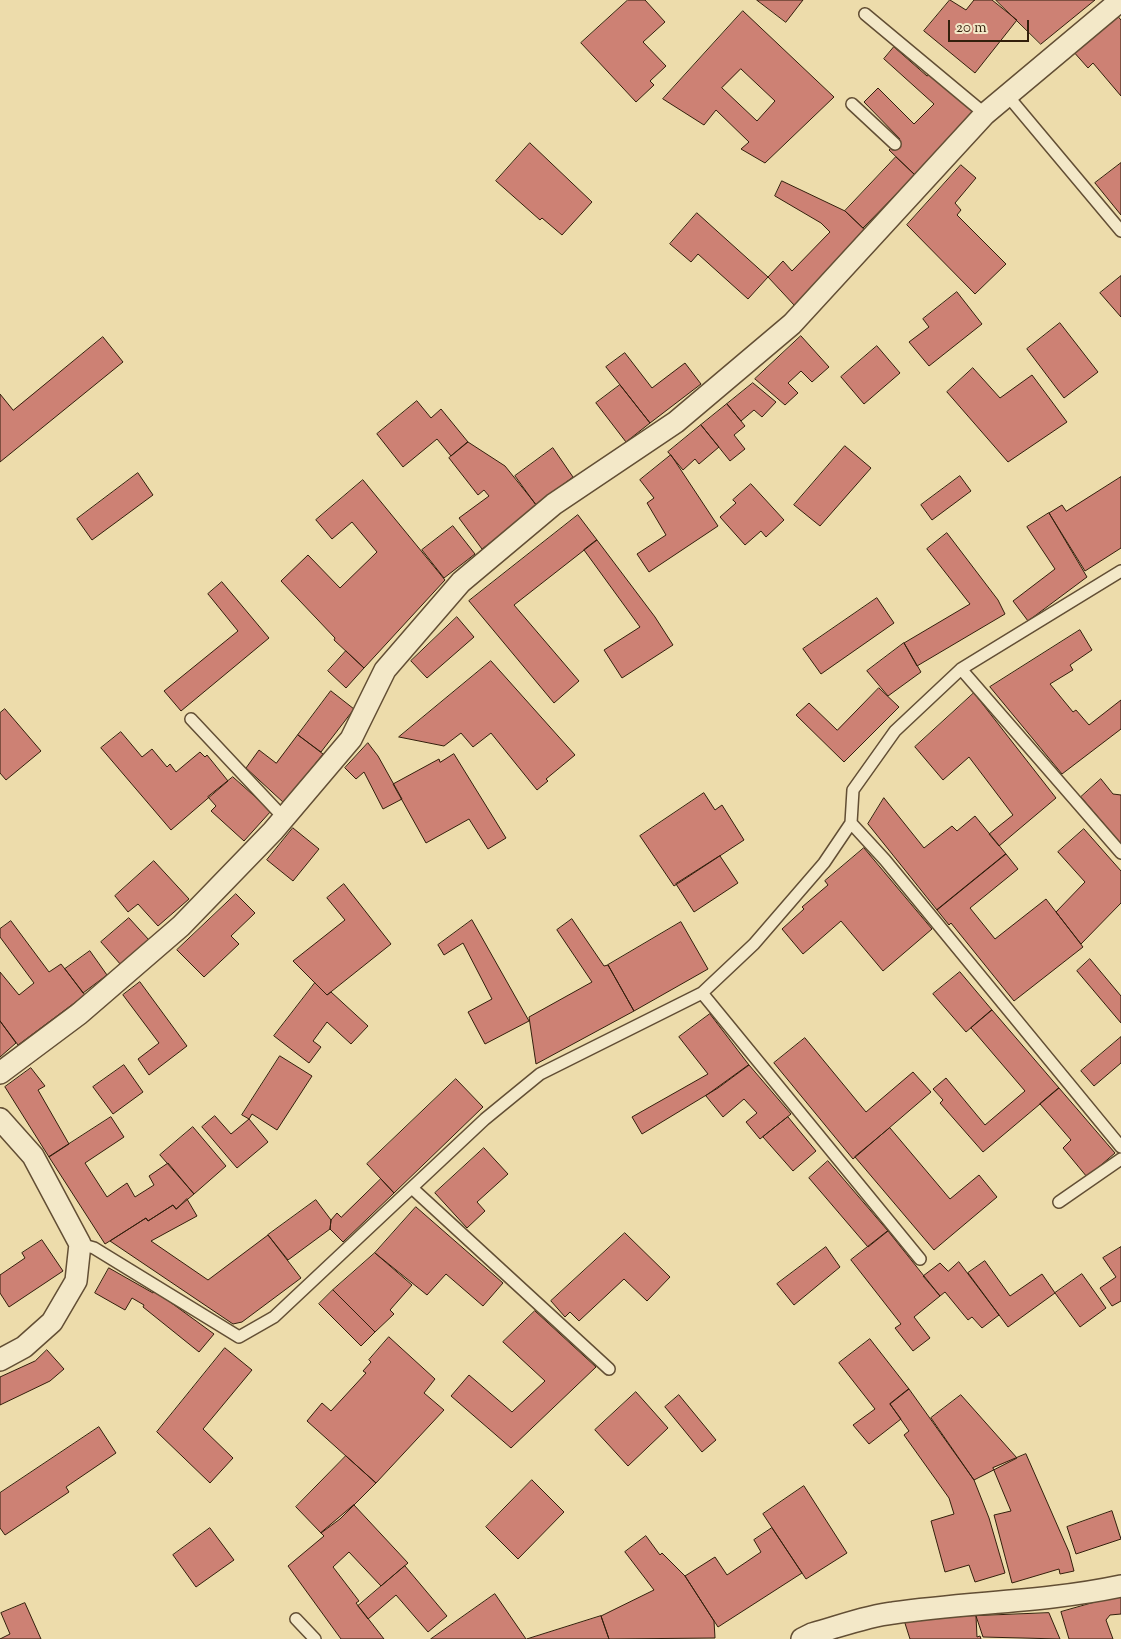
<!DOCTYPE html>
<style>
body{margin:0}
#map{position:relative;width:1121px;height:1639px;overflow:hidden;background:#eddcab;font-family:"Sorts Mill Goudy",serif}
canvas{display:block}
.scale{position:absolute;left:948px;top:20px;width:81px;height:22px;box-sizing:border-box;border:2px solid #331f0c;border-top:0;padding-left:6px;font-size:15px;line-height:18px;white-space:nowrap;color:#331f0c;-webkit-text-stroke:4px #f3e8c8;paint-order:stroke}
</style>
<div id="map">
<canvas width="1121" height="1639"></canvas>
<div class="scale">20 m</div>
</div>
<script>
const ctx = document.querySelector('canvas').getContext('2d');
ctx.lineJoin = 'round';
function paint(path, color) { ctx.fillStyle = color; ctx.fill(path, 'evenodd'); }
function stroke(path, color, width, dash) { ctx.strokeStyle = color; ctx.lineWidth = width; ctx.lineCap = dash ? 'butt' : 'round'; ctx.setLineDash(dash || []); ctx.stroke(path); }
const building = new Path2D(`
 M628,0H645L665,22L643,42L666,66L650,81L654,85L636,102L581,43Z
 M757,0H803L786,22Z
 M950,0L966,10L974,0H992L1017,20L975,73L924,31Z
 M996,0H1095L1041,44Z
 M743,11L834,97L765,163L741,149L749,142L716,110L704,125L663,99ZM741,69L775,101L757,121L722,88Z
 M1115,13L1121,20V96L1093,63L1088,68L1072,50Z
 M894,47L927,76L930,74L974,113L915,175L889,150L900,139L864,102L878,88L914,124L934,104L884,59Z
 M530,143L592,202L562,235L542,218L540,220L496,181Z
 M896,157L915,175L863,228L845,211Z
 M1121,163V215L1095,183Z
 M961,165L976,178L955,203L961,210L957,215L1006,264L975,294L907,225Z
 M782,181L845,211L869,234L795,306L768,277L783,261L792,271L830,232L821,223L775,196Z
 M697,213L768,277L748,299L698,254L691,262L670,244Z
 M1121,276V317L1100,293Z
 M957,292L982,324L929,366L909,342L929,327L923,319Z
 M1060,323L1098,372L1064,398L1027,349Z
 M801,336L829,367L812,382L801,371L788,383L798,393L785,405L755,379Z
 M103,337L123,362L0,462V394L13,410Z
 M877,346L900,373L864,404L841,377Z
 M625,353L652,388L685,363L701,384L650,423L606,367Z
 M973,368L1000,398L1032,375L1067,422L1008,462L947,392Z
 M753,383L776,402L762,417L754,410L741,421L727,404Z
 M620,385L650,423L626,442L596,403Z
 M417,401L431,418L441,409L468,442L451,456L437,439L403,467L377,434Z
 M727,404L745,426L734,435L745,449L730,461L701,425Z
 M701,425L719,447L699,464L695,459L683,470L668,452Z
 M468,442L505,466L538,507L482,549L459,518L489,496L484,490L478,495L449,458Z
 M845,446L871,468L820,526L794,505Z
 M553,448L573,477L536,505L515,476Z
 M671,455L718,526L649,572L637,554L666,535L647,503L654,498L640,480Z
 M138,473L153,495L92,540L77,519Z
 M960,476L971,491L932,520L921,505Z
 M1121,477V548L1085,571L1049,513L1062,505L1066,511Z
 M363,480L445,580L364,668L334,640L335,638L281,581L308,555L340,588L377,552L352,522L332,539L316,520Z
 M751,484L784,520L766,537L761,531L745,545L720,517L736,503L733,500Z
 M1049,513L1087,577L1028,621L1013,601L1055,569L1027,527Z
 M578,515L597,540L514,605L579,681L554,703L469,601Z
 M453,526L475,554L444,578L422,550Z
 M947,533L998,600L1005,614L917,666L904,643L970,604L927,549Z
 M597,540L655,617L673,645L622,678L604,650L640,627L584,550Z
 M222,582L269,638L181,711L164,691L238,631L208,594Z
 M877,598L894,623L821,674L803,649Z
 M457,617L474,637L427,678L411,661Z
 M1080,630L1092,650L1070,665L1073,670L1050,684L1073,712L1076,710L1089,725L1121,700V729L1062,774L990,687Z
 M904,643L921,672L888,696L867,671Z
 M346,651L364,668L346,688L328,671Z
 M491,661L575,755L546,779L548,781L537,790L491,733L473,747L461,733L444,746L399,737Z
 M879,688L899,707L844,762L796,715L809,703L837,730Z
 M331,691L354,709L321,752L298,735Z
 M974,693L1056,798L999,846L989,834L1013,815L969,757L943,780L915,747Z
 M5,709L41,751L6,780L0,773V713Z
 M121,732L142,757L152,749L167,767L170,764L176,772L200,752L205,757L207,755L228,781L171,830L101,748Z
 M298,735L323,754L284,803L246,768L259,750L276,763Z
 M368,743L378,756L402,799L383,809L364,772L356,779L345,768Z
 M454,754L506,838L488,849L469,819L426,843L393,784L439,759L440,762Z
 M233,777L271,811L244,841L211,811L216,806L208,797Z
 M1101,779L1113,794L1121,795V844L1081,797Z
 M704,793L715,810L722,805L744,840L674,886L640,836Z
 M884,798L924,848L952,826L957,831L975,816L1006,854L937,910L868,824Z
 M293,828L319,849L293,881L267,860Z
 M1084,829L1121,871V903L1081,944L1056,912L1085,882L1058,852Z
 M864,848L932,929L883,971L841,921L803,954L782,929L804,909L802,907L828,885L825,881Z
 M1006,854L1018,869L970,908L995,939L1046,899L1083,947L1014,1001L951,923L949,925L937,910Z
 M720,856L738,883L694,912L676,884Z
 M154,861L189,899L158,926L138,904L128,912L115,896Z
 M344,884L391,944L327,995L293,961L345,920L327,898Z
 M236,894L255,913L231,936L239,944L204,977L177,950Z
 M129,918L149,940L121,965L101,942Z
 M572,919L604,966L608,965L634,1011L536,1064L529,1017L592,982L557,930Z
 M472,920L529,1021L485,1044L468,1012L492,999L463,943L444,955L438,945Z
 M11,921L49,972L61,964L85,995L18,1045L0,1021V972L19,995L34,983L0,937V929Z
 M681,922L708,969L634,1011L608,965Z
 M90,951L107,975L83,993L65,969Z
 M1090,959L1121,996V1023L1077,971Z
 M960,972L992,1010L966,1032L933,994Z
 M140,982L187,1046L149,1075L138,1059L159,1043L123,995Z
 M315,983L327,995L331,992L368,1026L351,1044L327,1022L313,1041L321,1047L309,1063L274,1036Z
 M992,1010L1059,1088L983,1152L940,1103L943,1100L933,1089L946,1078L985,1125L1025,1091L971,1028Z
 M710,1014L749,1065L718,1088L642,1134L632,1117L708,1074L679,1037Z
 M0,1021L16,1043L0,1057Z
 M1121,1037V1063L1094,1086L1081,1071Z
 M805,1038L866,1112L913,1072L931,1092L853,1159L774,1063Z
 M280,1056L312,1076L277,1130L252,1114L249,1119L242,1115Z
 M124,1065L143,1092L113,1114L93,1087Z
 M749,1065L791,1114L760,1139L746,1122L757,1113L744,1099L723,1117L706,1096Z
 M31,1068L45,1086L38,1090L69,1144L49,1157L5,1087Z
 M456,1079L483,1107L394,1193L367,1164Z
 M1059,1088L1115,1153L1087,1177L1063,1148L1071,1140L1040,1104Z
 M215,1116L231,1134L249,1119L268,1142L237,1168L202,1127Z
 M111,1117L124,1137L85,1163L107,1197L127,1183L135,1197L154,1185L149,1176L168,1163L194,1194L176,1209L173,1205L148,1221L146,1218L105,1244L49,1157Z
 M788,1117L816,1151L793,1171L763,1137Z
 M193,1127L226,1166L194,1194L160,1155Z
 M890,1128L950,1199L979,1175L997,1197L934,1250L855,1157Z
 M484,1148L508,1174L477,1202L485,1211L467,1228L435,1193Z
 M828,1161L888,1231L868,1247L809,1178Z
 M381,1179L394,1193L343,1242L330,1229L331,1220L337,1213L341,1217Z
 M187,1199L197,1216L151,1241L208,1280L268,1235L301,1278L242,1322L233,1324L110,1241L146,1218L148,1221L173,1205L176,1209Z
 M316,1200L331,1220L330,1229L288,1260L268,1235Z
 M416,1207L503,1283L483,1306L446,1274L427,1295L375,1253Z
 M888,1231L940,1296L914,1317L930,1338L913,1351L895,1328L901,1324L851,1260Z
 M625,1233L670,1277L647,1301L624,1279L579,1321L570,1312L565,1317L551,1301Z
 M42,1240L63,1271L9,1307L0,1293V1275L25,1258L22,1253Z
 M826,1247L840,1267L794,1305L777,1284Z
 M1121,1247V1301L1112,1306L1100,1288L1116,1277L1103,1258Z
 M375,1253L412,1285L390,1310L394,1314L375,1332L333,1290Z
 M985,1261L1010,1296L1042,1274L1055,1293L1008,1327L968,1273Z
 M959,1262L999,1315L982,1328L972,1317L968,1320L945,1292L940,1296L923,1276L940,1263L948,1271Z
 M109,1268L153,1293L155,1291L214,1334L199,1352L143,1307L144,1305L132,1298L125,1310L95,1293Z
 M1082,1274L1106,1308L1080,1327L1055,1293Z
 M333,1290L375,1332L361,1346L319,1304Z
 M535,1311L596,1367L511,1448L451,1396L469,1375L512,1412L545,1381L503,1342Z
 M389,1337L435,1379L424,1393L444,1410L376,1483L307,1421L322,1403L331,1411L366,1373L363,1371L371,1362L369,1360Z
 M870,1339L909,1389L890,1404L901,1419L869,1444L853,1425L875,1409L839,1363Z
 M225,1348L252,1370L203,1429L233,1458L210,1483L157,1432Z
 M47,1350L64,1369L50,1381L0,1405V1377L35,1361Z
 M909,1389L974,1480L989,1518L1005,1573L975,1582L969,1565L945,1572L931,1521L954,1514L949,1498L904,1435L909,1431L890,1404Z
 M636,1392L668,1428L628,1466L595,1430Z
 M679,1395L716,1440L702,1452L665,1407Z
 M961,1395L1017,1458L974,1480L931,1418Z
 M99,1427L116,1453L66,1487L69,1492L5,1535L0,1528V1493Z
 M1026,1454L1069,1552L1074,1571L1060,1574L1059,1569L1012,1583L994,1515L1011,1511L993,1468Z
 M346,1456L376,1483L340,1519L321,1533L296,1507Z
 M532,1480L564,1512L518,1559L486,1527Z
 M804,1486L847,1553L806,1579L763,1514Z
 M354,1505L408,1563L381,1586L349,1552L333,1567L359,1601L356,1603L384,1639H341L288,1566L324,1536L321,1533Z
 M1112,1511L1121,1539L1076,1554L1067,1527Z
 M210,1528L234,1560L196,1587L173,1555Z
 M772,1528L802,1573L718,1627L685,1576L715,1557L727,1575L761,1552L754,1540Z
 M646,1536L660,1555L662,1553L685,1576L714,1621L715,1638L609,1639L601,1616L654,1590L625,1552Z
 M405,1566L447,1616L428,1632L396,1595L368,1619L358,1606Z
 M495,1594L526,1639H431Z
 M1121,1595V1614L1110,1615L1106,1620L1113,1639H1069L1061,1612Z
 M25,1603L41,1639H0L10,1634L1,1613Z
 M1049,1613L1060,1639L983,1637L976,1616Z
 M601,1616L609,1639H527Z
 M976,1616L977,1637L980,1636L981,1639H910L903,1617Z`);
paint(building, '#cd8174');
stroke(building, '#331f0c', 1);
const lane = new Path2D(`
 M865,14L985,114
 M1007,95L1121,231
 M852,104L895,144
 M961,669L1121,853
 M191,719L284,818
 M851,823L885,860L1121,1147
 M702,993L920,1259
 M412,1188L609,1369
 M1059,1202L1121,1159
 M80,1244L94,1248L239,1337L274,1317L485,1119L540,1074L702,993L754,944L824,863L851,823L853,790L895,731L961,669L1121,571
 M296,1619L315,1639`);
const street = new Path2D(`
 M0,1073L79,1014L181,926L273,831L351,739L385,670L461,582L554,504L676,422L792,324L985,114L1121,0
 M0,1119L33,1156L80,1244L76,1281L52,1322L24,1347L0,1360
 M802,1639L812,1634C838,1627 866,1616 893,1613C969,1602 1046,1602 1121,1586`);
stroke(lane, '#624e34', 14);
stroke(street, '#624e34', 24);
stroke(lane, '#f3e8c8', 11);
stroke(street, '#f3e8c8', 21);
</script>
